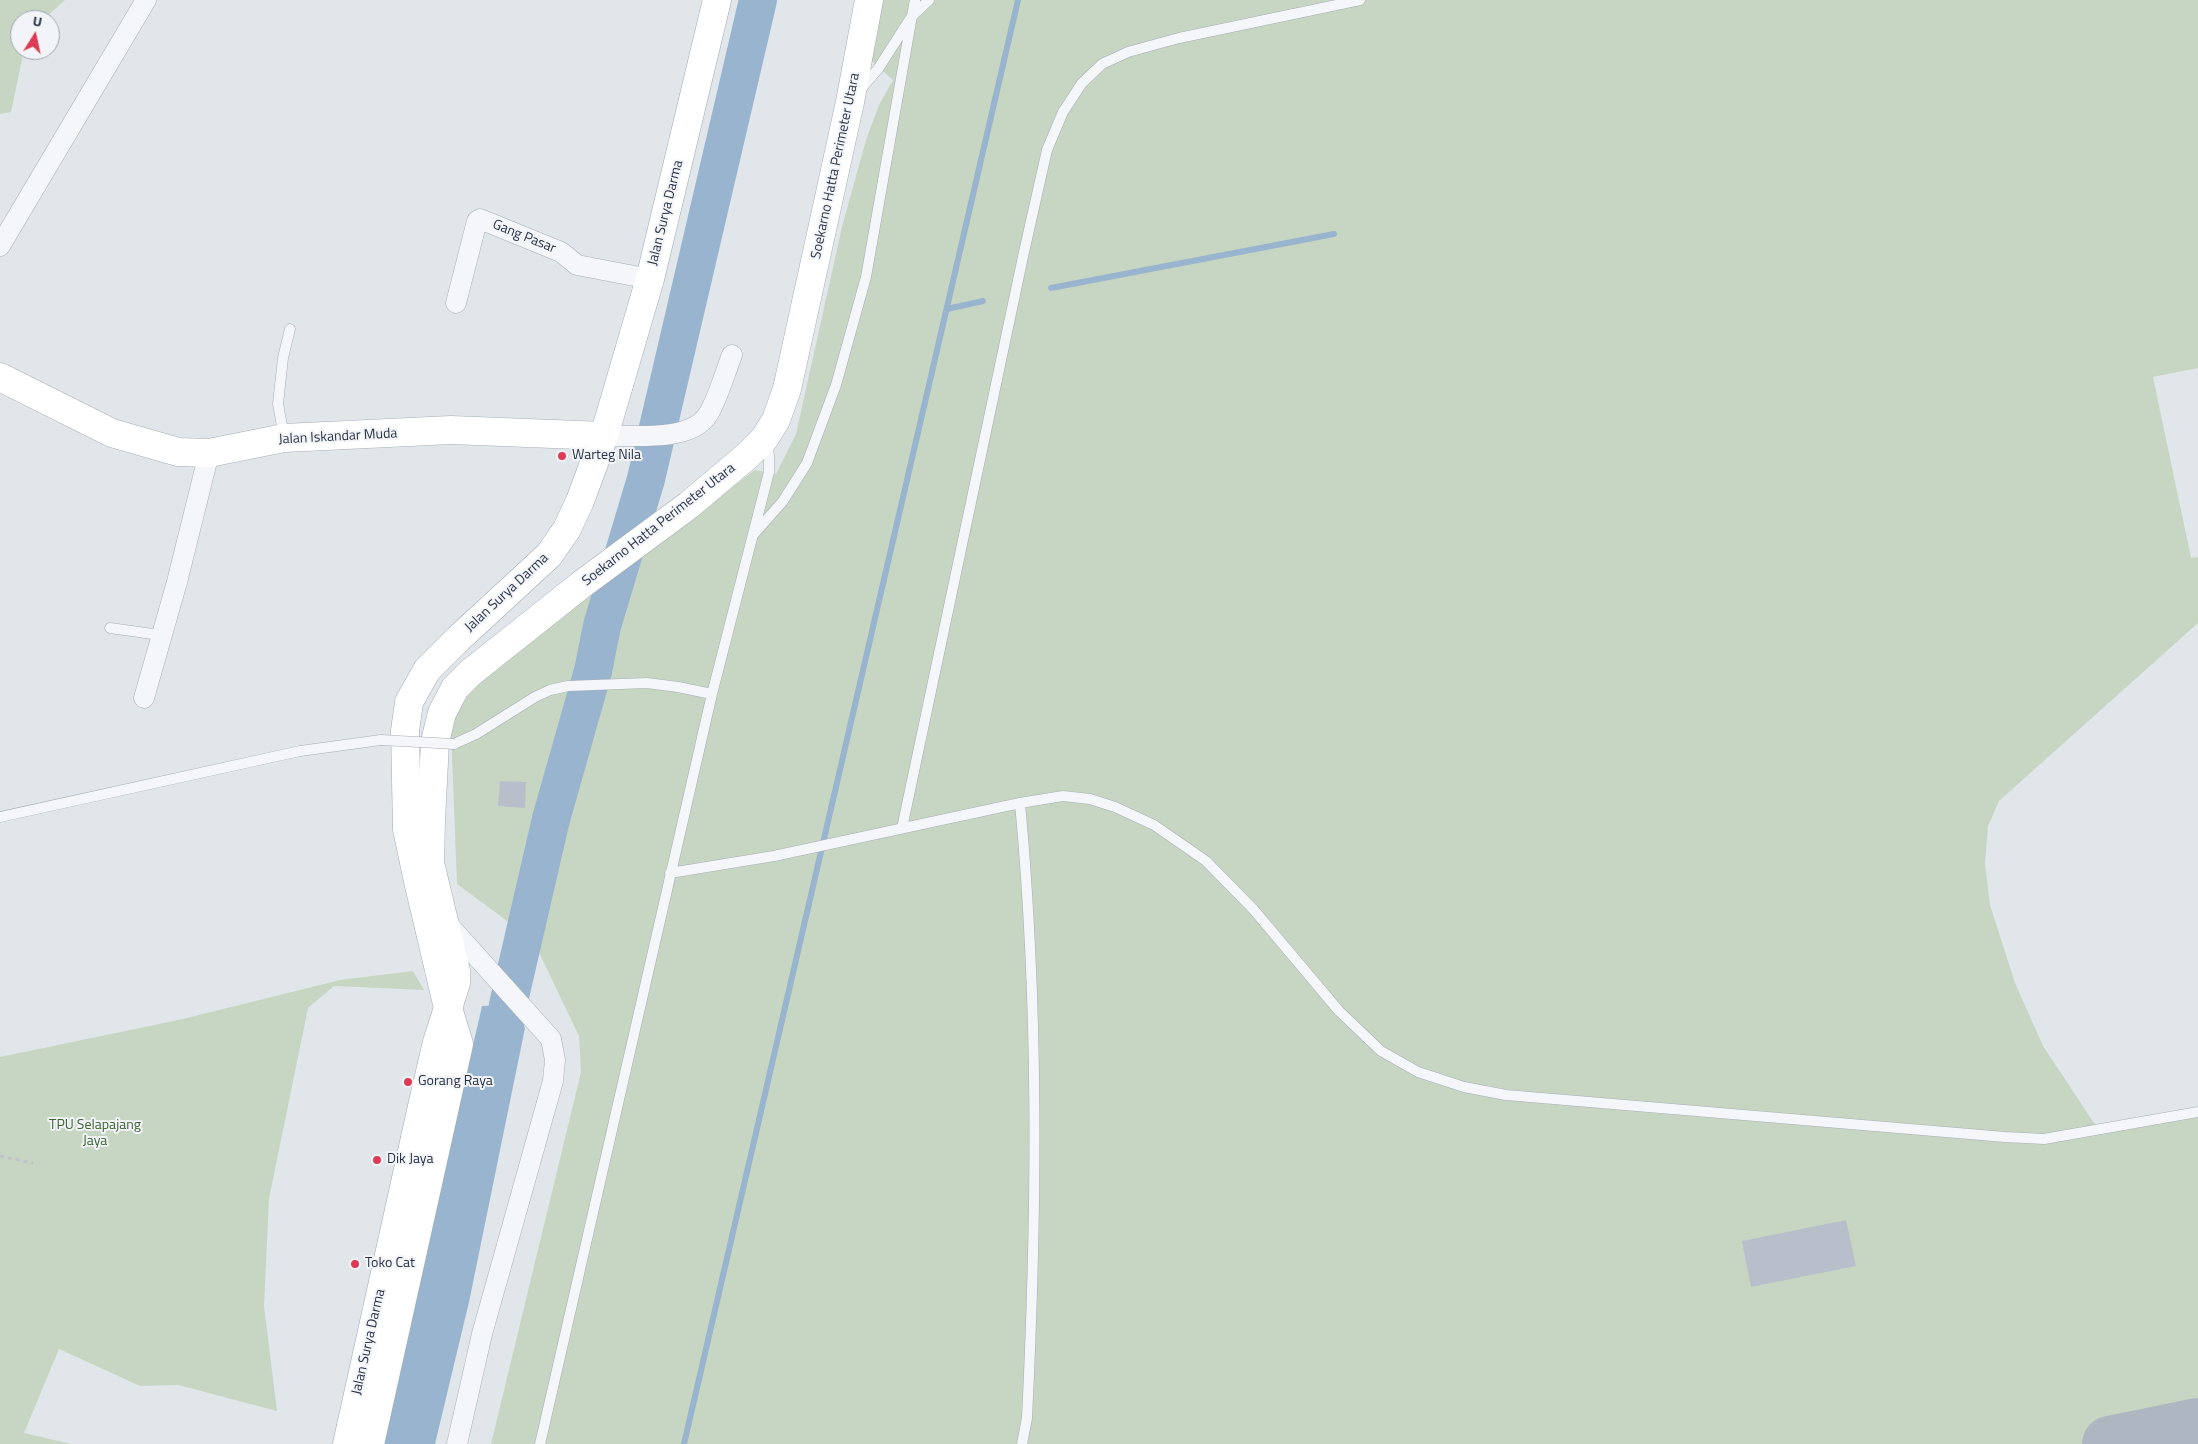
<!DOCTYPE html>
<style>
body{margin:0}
#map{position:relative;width:2198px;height:1444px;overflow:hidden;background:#e1e6eb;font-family:"Titillium Web",sans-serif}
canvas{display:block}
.north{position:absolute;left:10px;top:10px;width:50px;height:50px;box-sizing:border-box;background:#f2f4f8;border:1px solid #a1a7b0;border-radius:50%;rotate:10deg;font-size:14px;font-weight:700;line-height:20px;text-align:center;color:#283345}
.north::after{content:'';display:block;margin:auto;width:18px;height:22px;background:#dd3a55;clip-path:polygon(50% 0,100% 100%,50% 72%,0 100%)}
</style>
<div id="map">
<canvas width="2198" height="1444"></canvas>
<div class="north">U</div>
</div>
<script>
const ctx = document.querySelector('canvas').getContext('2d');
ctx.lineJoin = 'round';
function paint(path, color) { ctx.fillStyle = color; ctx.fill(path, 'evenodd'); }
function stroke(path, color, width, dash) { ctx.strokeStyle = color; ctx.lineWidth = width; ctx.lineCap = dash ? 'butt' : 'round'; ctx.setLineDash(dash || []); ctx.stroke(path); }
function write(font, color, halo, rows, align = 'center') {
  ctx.font = font + ' "Titillium Web",sans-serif'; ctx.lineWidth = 4; ctx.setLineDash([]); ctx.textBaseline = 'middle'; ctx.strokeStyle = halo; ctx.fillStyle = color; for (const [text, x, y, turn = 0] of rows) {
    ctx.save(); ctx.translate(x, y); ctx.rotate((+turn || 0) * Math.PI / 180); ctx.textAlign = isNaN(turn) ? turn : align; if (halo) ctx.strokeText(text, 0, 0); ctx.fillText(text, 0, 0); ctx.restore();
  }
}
paint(new Path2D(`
 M0,0H65L43,20H20V50H24L11,112L0,114Z
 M883,0H2198V368L2153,377L2191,558L2198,557V623L1999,801L1988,826L1985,863L1990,905L2015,983L2043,1046L2098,1129L2198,1112V1426L2110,1444H491L581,1072L579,1036L533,940L457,884L451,730L455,695L755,470L776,474L796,434L842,227L866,140L879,105L893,80L870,60Z
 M413,971L424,990L334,986L308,1008L269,1199L264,1306L277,1411L178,1385L140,1386L59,1349L24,1433L71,1444H0V1057L183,1019L340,980Z`), '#c7d6c2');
paint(new Path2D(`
 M508,1005L525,1028L469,1302L435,1444H382L482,1006Z`), '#99b4cf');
stroke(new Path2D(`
 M1051,288L1334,234
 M947,309L983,301
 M684,1444L1018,0`), '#99b4cf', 6);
stroke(new Path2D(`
 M504,1032L508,1005L551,819L593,671L602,626L646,479L758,0`), '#99b4cf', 38);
stroke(new Path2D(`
 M2110,1444L2198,1426`), '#adb6c1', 56);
paint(new Path2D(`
 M500,781L526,782L525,808L498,806Z
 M1846,1220L1856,1266L1751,1287L1742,1241Z`), '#b8bfca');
const lane = new Path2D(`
 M860,90L878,69L912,16L915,0
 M284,437L278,404L283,358L290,329
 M753,535L783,501L807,463L836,385L866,277L912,16L929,0
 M110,628L160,635
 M454,744L476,734L535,697L550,690L568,686L647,683L678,687L712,694
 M1020,803C1039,1008 1037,1212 1027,1418L1022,1444
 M0,817L300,751L381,740
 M902,828L1024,252L1047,150L1063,112L1082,83L1102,64L1128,52L1179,38L1360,0
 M670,873L774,856L1020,803L1063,796L1090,799L1115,807L1154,825L1206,861L1254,910L1339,1011L1381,1051L1418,1072L1464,1087L1506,1095L2005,1137L2044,1139L2198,1112
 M540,1444L712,694L769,472V455L765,442`);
const street = new Path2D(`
 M0,246L146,0
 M456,303L477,221L480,219L561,252L577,265L650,279
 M604,436C633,435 689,442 707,416C716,404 726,370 732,355
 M144,698L177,582L209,453
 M444,920L551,1039L555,1060L553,1081L482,1334L457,1444`);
const secondary = new Path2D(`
 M0,377L112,433L178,452L209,453L284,438L451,430L604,436
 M448,1008L456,983V971L430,863L431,820L435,742L442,713L455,688L470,673L582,584L689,505L747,456L764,439L776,420L787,389L850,102L869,0`);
const primary = new Path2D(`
 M347,1444L423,1102L437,1042L448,1008
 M370,1444L459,1044L448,1008L418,881L407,829L405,731L409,702L427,670L458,639L549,555L567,529L580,501L604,436L650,279L717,0`);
stroke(lane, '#a6adb6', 11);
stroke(street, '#a6adb6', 21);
stroke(secondary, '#a6adb6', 29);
stroke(primary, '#9faab9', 29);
stroke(new Path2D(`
 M0,1156L33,1163`), '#c0c3ca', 3, [4, 4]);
stroke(lane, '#f5f6f9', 10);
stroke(street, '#f5f6f9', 20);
stroke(secondary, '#fff', 28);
stroke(primary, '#fff', 28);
const laneBridge = new Path2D(`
 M381,740L454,744`);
stroke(laneBridge, '#a6adb6', 11, []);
stroke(laneBridge, '#f5f6f9', 10);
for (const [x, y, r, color] of [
 [562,456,5,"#dd3a55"],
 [408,1082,5,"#dd3a55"],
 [377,1160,5,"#dd3a55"],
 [355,1264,5,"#dd3a55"]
]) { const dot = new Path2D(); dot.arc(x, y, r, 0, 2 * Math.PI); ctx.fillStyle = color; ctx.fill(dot); stroke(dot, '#f2f4f8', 2); }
write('14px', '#283345', '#f2f4f8', [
 ["Soekarno Hatta Perimeter Utara",836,166,-78],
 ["Jalan Surya Darma",666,213,-76],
 ["Gang Pasar",524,237,22],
 ["Jalan Iskandar Muda",338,437,-3],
 ["Soekarno Hatta Perimeter Utara",659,525,-38],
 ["Jalan Surya Darma",507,593,-43],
 ["Jalan Surya Darma",369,1342,-77]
]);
write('14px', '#283345', '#f2f4f8', [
 ["Warteg Nila",572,456],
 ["Gorang Raya",418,1082],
 ["Dik Jaya",387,1160],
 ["Toko Cat",365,1264]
], 'left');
write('14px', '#3d6333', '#f2f4f8', [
 ["TPU Selapajang",95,1126],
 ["Jaya",95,1142]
]);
</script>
